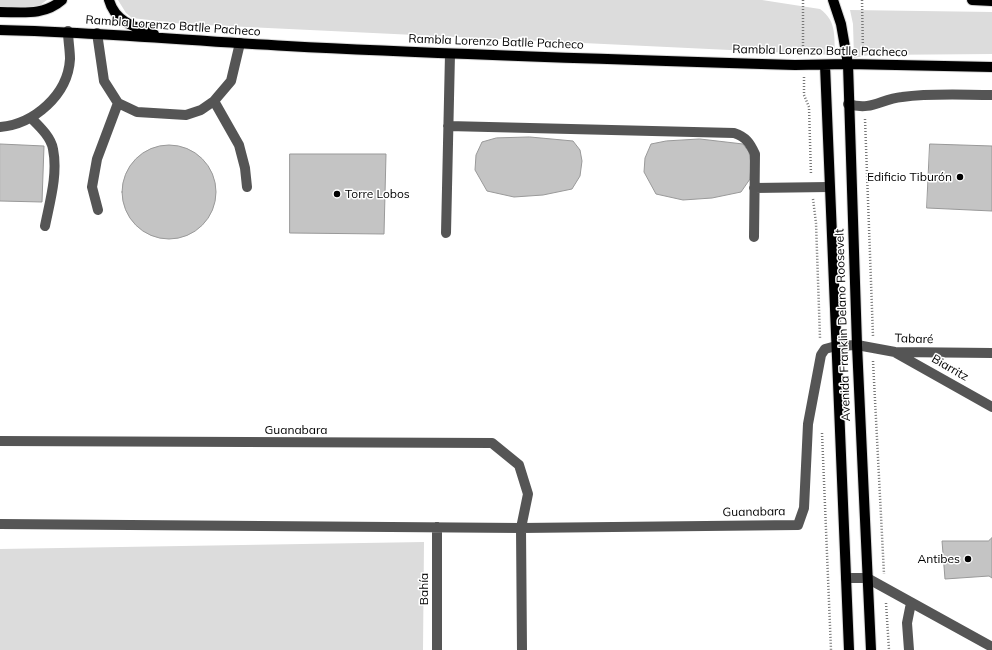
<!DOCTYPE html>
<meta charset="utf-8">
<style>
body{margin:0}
canvas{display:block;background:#fff}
</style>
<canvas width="992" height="650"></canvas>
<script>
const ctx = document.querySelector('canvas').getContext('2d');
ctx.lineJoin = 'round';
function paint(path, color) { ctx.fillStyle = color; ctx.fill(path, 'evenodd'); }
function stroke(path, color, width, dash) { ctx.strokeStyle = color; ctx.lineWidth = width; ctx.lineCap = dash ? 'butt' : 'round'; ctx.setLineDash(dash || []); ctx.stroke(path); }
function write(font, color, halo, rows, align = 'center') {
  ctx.font = font + ' Mulish,sans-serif'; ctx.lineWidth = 3; ctx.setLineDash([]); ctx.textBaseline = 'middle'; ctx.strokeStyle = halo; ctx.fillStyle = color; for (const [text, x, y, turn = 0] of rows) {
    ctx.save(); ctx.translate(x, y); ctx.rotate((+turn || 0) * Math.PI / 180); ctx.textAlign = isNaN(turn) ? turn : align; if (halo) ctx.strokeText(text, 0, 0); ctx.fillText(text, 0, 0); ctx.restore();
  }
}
paint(new Path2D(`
 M0,0H47L36,8H0Z
 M118,0H762L820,9C837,21 834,37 835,55L184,24L132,18L126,13Z
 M850,10L992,12V54L869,55L854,58L853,24Z
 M424,542L423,650H0V549Z`), '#dcdcdc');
const building = new Path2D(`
 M530,137L573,141L580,150L582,161L580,176L572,189L543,195L514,197L487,191L475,170L476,155L482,142L496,138Z
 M700,139L743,144L749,152L751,164L750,179L741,192L712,198L683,200L656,194L644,172L645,158L651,144L666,141Z
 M0,144L44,146L42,202L0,201Z
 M930,144L992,146V211L927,208Z
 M122 192a47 47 0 1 1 94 0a47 47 0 1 1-94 0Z
 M290,154H386L384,234L290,233Z
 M992,538V578L989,576L945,579L942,541H988Z`);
paint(building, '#c4c4c4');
stroke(building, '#999', 1);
const major = new Path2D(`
 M109,0C115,22 135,27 154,34
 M833,0L841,24L848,64L857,345L871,650
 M972,0L992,1
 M0,12C22,12 44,16 62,0
 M0,30C96,32 192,41 287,46C457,55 626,60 795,65L848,64L992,67
 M825,65L849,650`);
stroke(major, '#dbdbdb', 12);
stroke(new Path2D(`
 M803,0V52
 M862,0L863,52
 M804,77V95L809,107L811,175
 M865,119L873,336
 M813,199L816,223L820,338
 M873,361L884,574
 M822,433L831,650
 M886,603L889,650`), '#777', 2.5, [1, 2]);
stroke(new Path2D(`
 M97,33L104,81L118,103L137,112L186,115L201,110L214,101L231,81L240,43
 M214,101L239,145L245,168L247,187
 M848,104C873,111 880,99 902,97C932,93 962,95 992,95
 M31,118C39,126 51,137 53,149C58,174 50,201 45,226
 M448,126L734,133C746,137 750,143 755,154L754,237
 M0,127C34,124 68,95 70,59C70,50 68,40 68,31
 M754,188L829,187
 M98,210L92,187L97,159L118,103
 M446,233L450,54
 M896,353L992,407
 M0,441L492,443L519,465L528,494L521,528L522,650
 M0,524L521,528L798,525L804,508L808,424L821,355L825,349L836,346L857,345L895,352L992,353
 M437,527V650
 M846,578H867L992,647
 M909,650L907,623L911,603`), '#555', 10);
stroke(major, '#000', 10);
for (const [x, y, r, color] of [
 [960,177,4,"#000"],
 [337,194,4,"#000"],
 [968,559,4,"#000"]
]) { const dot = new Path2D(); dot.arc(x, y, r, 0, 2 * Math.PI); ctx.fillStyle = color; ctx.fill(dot); stroke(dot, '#fff', 1.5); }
write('12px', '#000', '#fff', [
 ["Rambla Lorenzo Batlle Pacheco",173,26,4],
 ["Rambla Lorenzo Batlle Pacheco",496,42,2],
 ["Rambla Lorenzo Batlle Pacheco",820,51,1],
 ["Avenida Franklin Delano Roosevelt",843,325,-92],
 ["Tabaré",914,339,2],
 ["Biarritz",950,368,30],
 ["Guanabara",296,430],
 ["Guanabara",754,512,-1],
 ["Bahía",424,589,-90]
]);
write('12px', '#000', '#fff', [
 ["Edificio Tiburón",952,177],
 ["Torre Lobos",345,194,"left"],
 ["Antibes",960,559]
], 'right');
</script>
